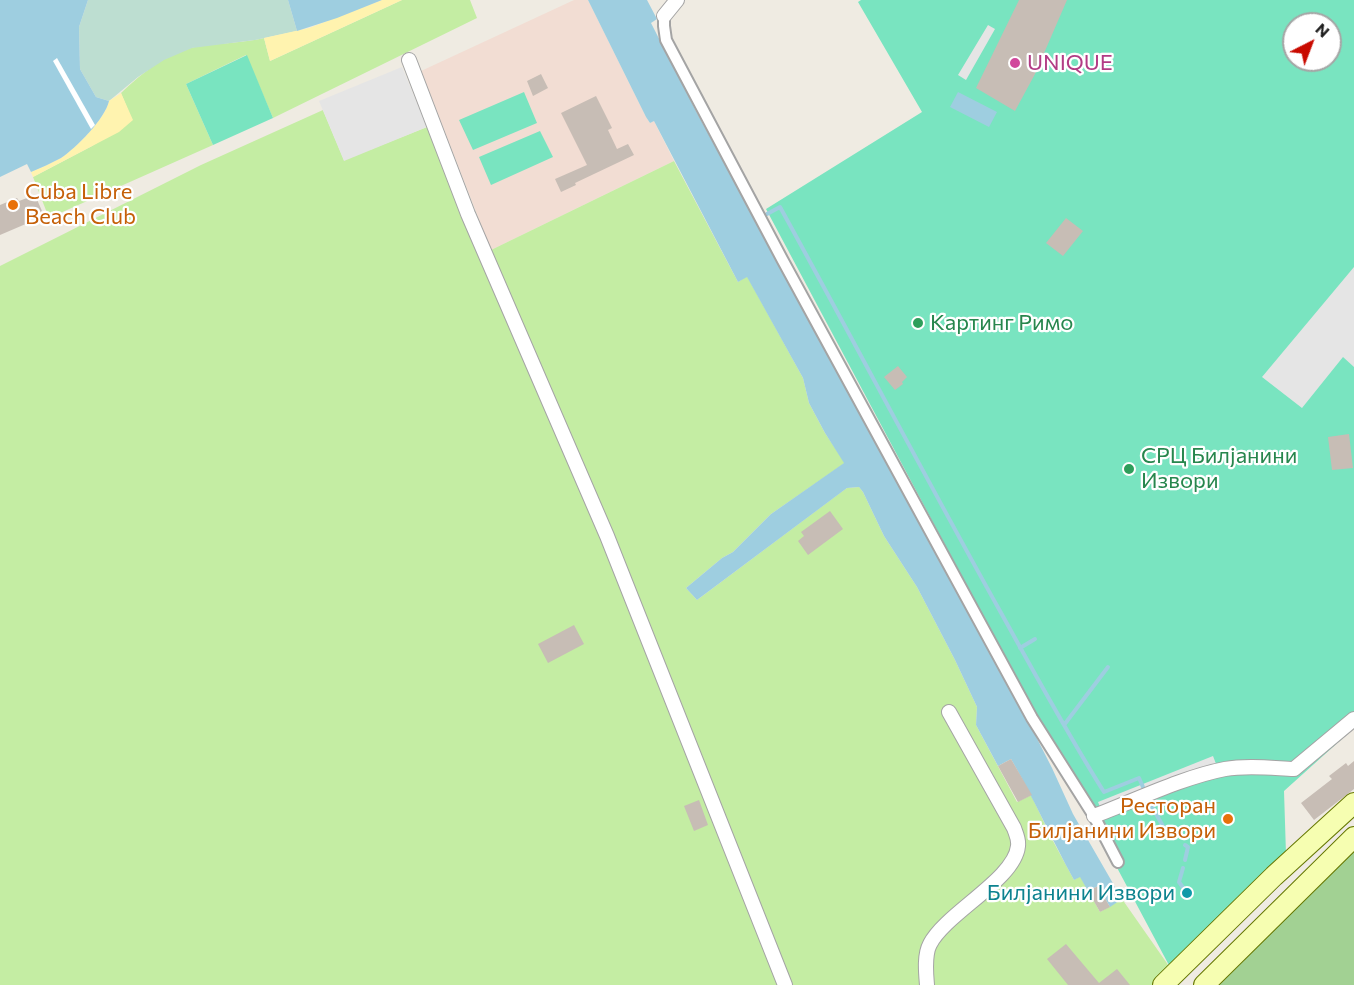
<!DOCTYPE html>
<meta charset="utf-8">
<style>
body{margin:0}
#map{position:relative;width:1354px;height:985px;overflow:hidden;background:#efebe2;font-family:Commissioner,sans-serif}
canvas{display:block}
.north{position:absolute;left:1282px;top:12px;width:60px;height:60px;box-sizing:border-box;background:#fff;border:2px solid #a5a5a5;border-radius:50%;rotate:42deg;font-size:16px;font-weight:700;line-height:24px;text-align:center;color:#1d1d1d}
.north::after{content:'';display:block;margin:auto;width:21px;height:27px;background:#c90a00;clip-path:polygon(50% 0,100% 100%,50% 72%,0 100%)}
</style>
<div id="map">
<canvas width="1354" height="985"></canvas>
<div class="north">N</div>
</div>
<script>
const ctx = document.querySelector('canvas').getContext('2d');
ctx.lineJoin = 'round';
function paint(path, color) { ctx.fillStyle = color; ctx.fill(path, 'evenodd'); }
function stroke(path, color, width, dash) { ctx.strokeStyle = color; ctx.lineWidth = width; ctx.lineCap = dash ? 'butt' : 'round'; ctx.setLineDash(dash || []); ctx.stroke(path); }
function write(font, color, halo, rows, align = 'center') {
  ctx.font = font + ' Commissioner,sans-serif'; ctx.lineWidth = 4.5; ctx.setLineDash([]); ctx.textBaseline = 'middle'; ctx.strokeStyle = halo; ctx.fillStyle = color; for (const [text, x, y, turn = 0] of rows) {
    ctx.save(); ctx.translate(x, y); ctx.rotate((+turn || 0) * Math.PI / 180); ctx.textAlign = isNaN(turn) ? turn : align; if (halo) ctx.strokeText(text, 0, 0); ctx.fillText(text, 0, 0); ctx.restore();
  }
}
paint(new Path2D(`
 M574,0H588L646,117L650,123L654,121L674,161L491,250L421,71Z`), '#f2ddd3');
paint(new Path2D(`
 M402,0H470L477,18L273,118L246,55L186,84L213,145L49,218L33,177L92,146L132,120L121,93C141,74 167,52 195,47C218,43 242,43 264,38L270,61Z
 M323,110L344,160L427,127L523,358L600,534L779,985H0V266L201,165Z
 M674,161L738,282L747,276L803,378L809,403L825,433L845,463L771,514L733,552L722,558L686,588L697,600L840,493L847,488L859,487L863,492L884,536L917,587L955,660L977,707L976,725L1017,802L1031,795L1053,841L1074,880L1080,876L1100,912L1122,899L1171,969L1152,985H791L653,643L491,250Z`), '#c4eda3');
paint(new Path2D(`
 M1354,850V985H1217Z`), '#a2d193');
paint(new Path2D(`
 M88,0H288L297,31L255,40L192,48L164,60L138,77L109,101L96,97L80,69L79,27Z`), '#bdded1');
paint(new Path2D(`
 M382,0H402L270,61L264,38L309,28Z
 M121,93L133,120L119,132L33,177L31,172C41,168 51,163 61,158C76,148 105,119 109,101Z`), '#fff3af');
paint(new Path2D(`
 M861,0H1354V728L1284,791L1286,854L1171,969L766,209L922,112L858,2ZM1294,24H1330V60H1294Z
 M247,55L273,118L213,145L186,84Z
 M524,92L537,123L473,150L459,120Z
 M540,131L553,157L491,185L479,157Z`), '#79e4c0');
paint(new Path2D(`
 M988,25L995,29L966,80L958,75Z
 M402,67L427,127L344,161L319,101Z
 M1354,267V367L1343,357L1302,408L1262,377Z
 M1213,756L1218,769L1236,767L1105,819L1098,802Z`), '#e5e5e5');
paint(new Path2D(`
 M0,0H88L79,27L80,69L96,97L109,101C105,119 76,148 61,158C51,163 41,168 31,172L27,164L0,177Z
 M288,0H382L337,18L297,31Z
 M588,0H647L657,19L651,23L697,113L1024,713L1052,768L1073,814L1122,899L1110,907L1098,886L1088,891L1080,877L1074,880C1052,840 1034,799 1011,759L998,766L976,725L977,707L955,660L917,587L884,536L863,492L859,487L847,488L697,600L686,588L722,558L733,552L771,514L844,463L825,433L809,403L803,378L747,277L738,282L654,121L650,123L646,117Z
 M958,92L997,112L989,127L950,107Z`), '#9ecee0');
paint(new Path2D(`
 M57,58L95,125L91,129L53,61Z`), '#fff');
stroke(new Path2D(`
 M767,214L780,207C854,341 925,477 1000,611C1034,672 1067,733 1104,792L1139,778L1143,787
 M1020,648L1035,639
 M1064,725L1108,667
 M1151,805L1164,828L1171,836
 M1185,860L1188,847L1185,845
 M1183,868L1179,882L1187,893`), '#9ecee0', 4);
paint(new Path2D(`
 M1019,0H1067L1035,74L1015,111L976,88Z
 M541,74L548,88L533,96L527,81Z
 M596,96L612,128L608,130L617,149L628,144L634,155L575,183L576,185L561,192L555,179L587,165L561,113Z
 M35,195L42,211L25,218L28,223L0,235V205L17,198L19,201Z
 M1066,218L1083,231L1063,256L1046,243Z
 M898,366L907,377L902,382L903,384L895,390L884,377Z
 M1349,434L1353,468L1332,470L1328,437Z
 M830,511L843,529L808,555L798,541L804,536L801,532Z
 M574,625L584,644L548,663L538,644Z
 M1011,759L1032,795L1018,802L998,766Z
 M1354,761V789L1314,820L1301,803L1332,779L1329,776L1346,763L1348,766Z
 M699,800L708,825L694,831L684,806Z
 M1098,886L1110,907L1100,912L1088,891Z
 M1066,944L1099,983L1117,969L1130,985H1068L1047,959Z`), '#c7bdb5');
const pedestrian = new Path2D(`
 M664,16V26L666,40L782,259L1032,718L1094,816L1118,862`);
const minor = new Path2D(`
 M664,16L677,0
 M409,60L468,214L607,536L785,985
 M1094,816C1134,801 1183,777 1225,769C1247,765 1272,768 1294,769L1354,719
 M927,985C926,973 924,955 930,944C946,913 1015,879 1018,846C1019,839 1016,834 1014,828L949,712`);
const secondary = new Path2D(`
 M1163,985L1274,876L1354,803
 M1204,985L1354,837`);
stroke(pedestrian, '#a4a4a4', 14);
stroke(minor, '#a4a4a4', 16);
stroke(secondary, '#657700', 22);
stroke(pedestrian, '#fff', 10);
stroke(minor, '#fff', 14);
stroke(secondary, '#f6feb1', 20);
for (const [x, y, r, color] of [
 [1015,63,6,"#d1479c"],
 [13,205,6,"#e8710a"],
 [918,323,6,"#2e9e5b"],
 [1129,469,6,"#2e9e5b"],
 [1228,819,6,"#e8710a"],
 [1187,893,6,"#0f9aa8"]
]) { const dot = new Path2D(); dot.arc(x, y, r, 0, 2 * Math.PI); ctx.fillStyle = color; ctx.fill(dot); stroke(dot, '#fff', 2); }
write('22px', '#b23c85', '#fff', [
 ["UNIQUE",1027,63]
], 'left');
write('22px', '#c56008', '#fff', [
 ["Cuba Libre",25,192],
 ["Beach Club",25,217],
 ["Ресторан",1216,806,"right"],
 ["Билјанини Извори",1216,831,"right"]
], 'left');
write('22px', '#27864d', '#fff', [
 ["Картинг Римо",930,323],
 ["СРЦ Билјанини",1141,456],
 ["Извори",1141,481]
], 'left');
write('22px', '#0d838f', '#fff', [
 ["Билјанини Извори",1175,893]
], 'right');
</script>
